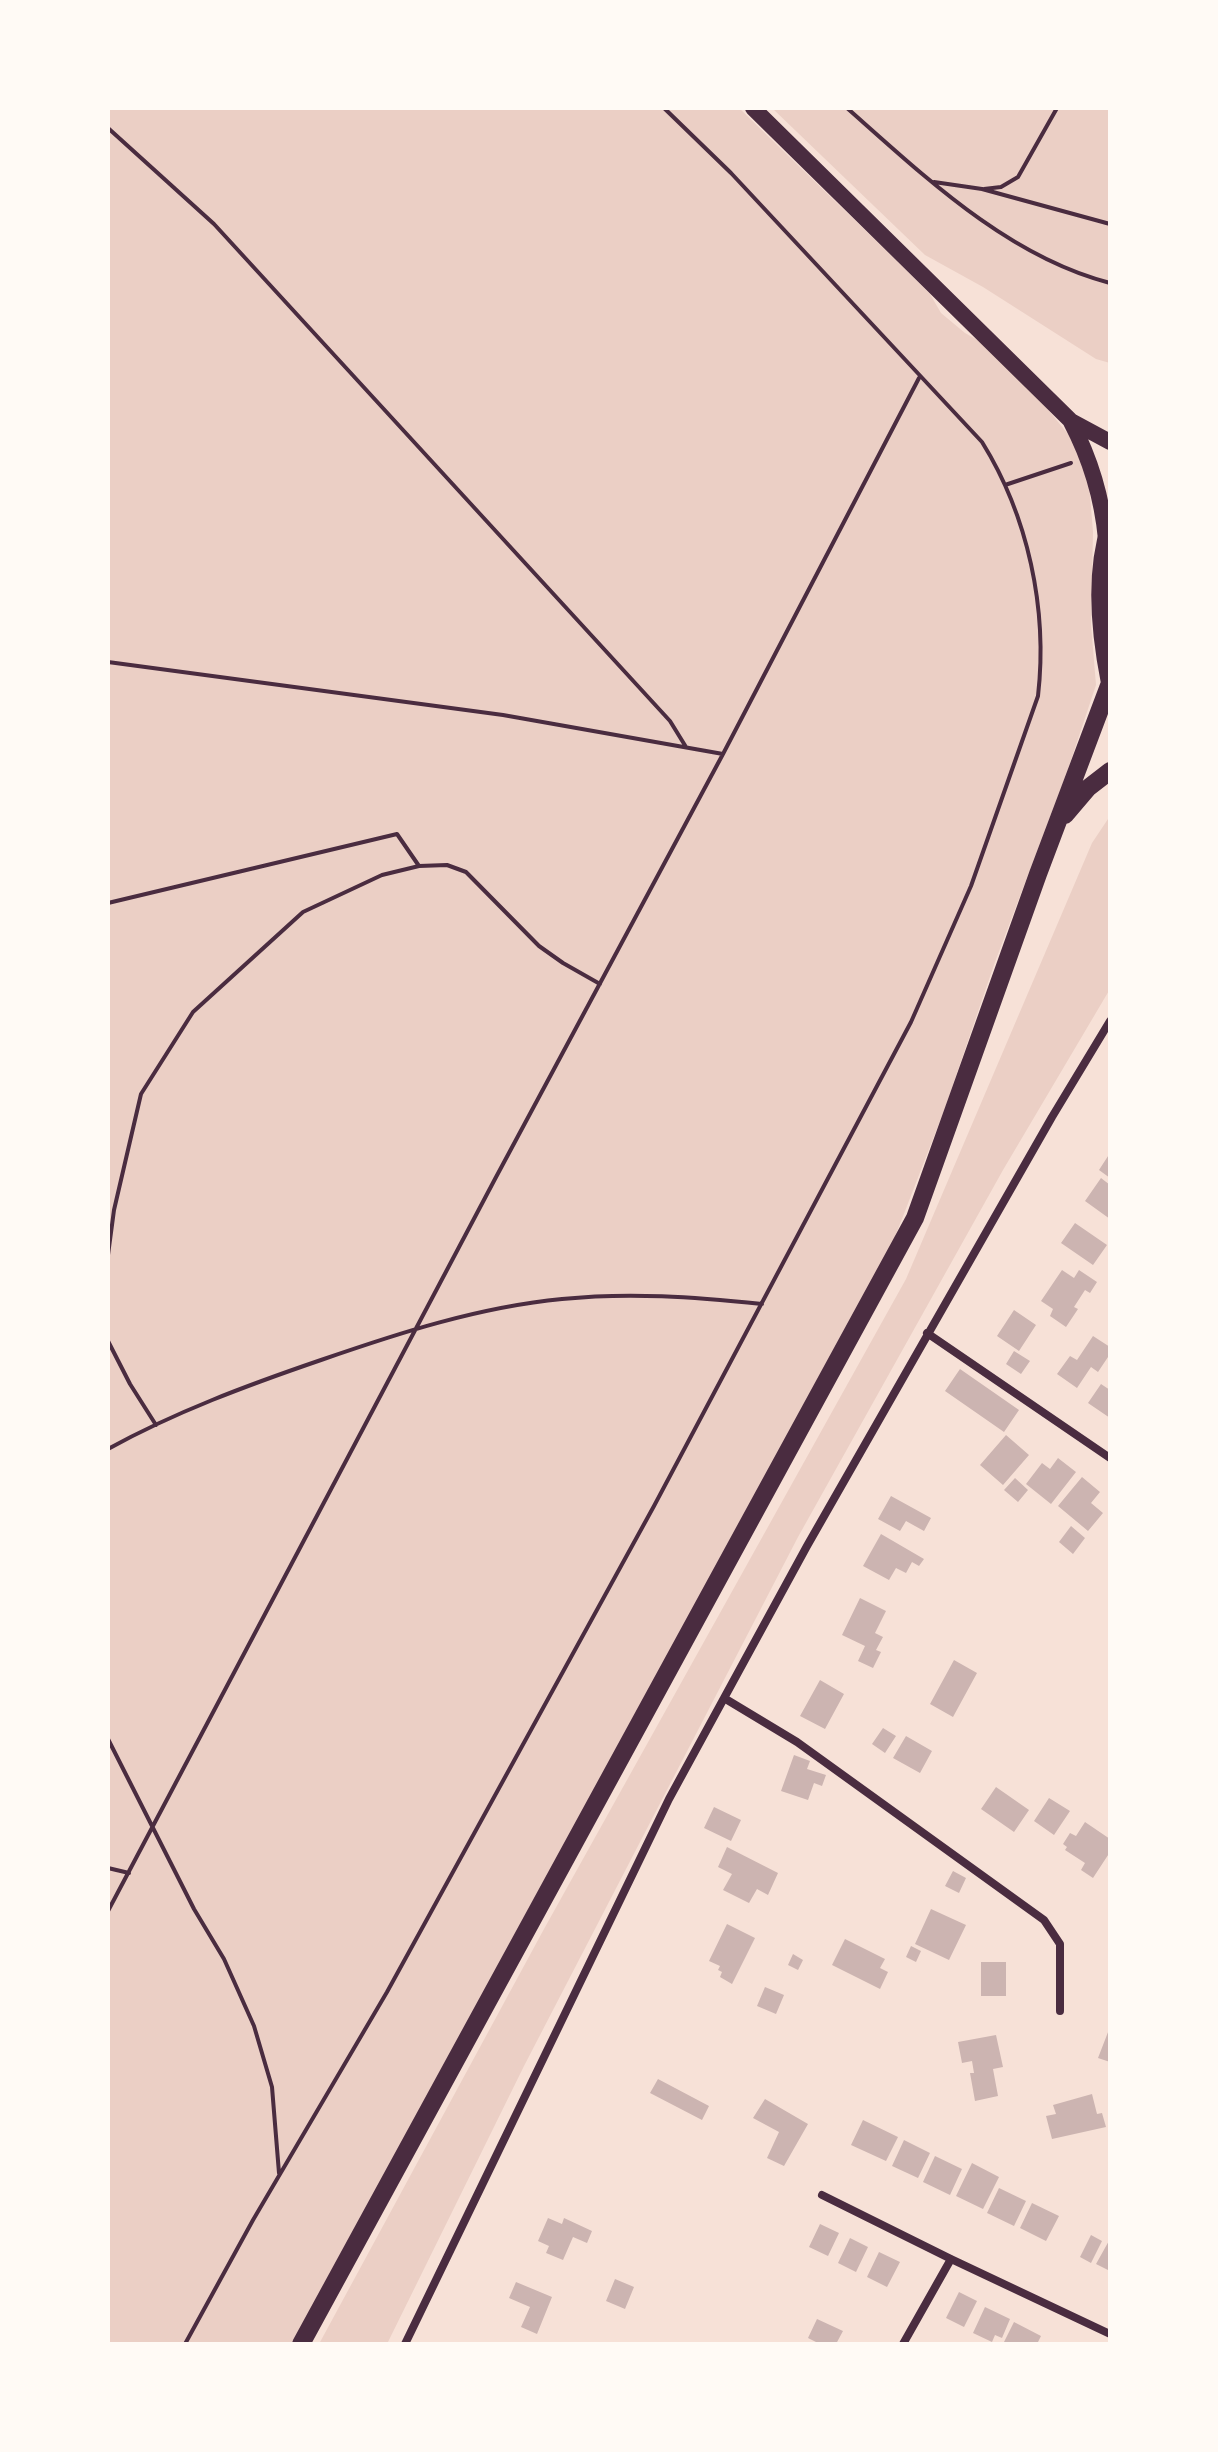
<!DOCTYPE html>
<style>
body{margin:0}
#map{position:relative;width:1218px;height:2452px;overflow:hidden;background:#f7e1d7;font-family:"Work Sans",sans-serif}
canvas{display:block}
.frame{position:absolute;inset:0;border:110px solid #fffaf5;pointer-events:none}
</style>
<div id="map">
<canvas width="1218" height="2452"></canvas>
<div class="frame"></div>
</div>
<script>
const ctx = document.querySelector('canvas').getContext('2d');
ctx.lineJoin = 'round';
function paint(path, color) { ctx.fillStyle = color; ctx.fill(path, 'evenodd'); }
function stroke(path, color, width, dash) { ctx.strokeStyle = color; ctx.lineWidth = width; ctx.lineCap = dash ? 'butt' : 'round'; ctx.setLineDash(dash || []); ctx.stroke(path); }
paint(new Path2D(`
 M108,108H739L899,263L930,294L941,313L965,333L983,343L1032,390L1072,439L1089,483L1093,532L1091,624L1096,685L1067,772L995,962L945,1108L893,1242L292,2344H108Z
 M772,108H1110V363L1096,359L983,287L925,255Z
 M1110,816V989L1003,1170L798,1537L524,2066L387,2344H319L544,1929L906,1279L1092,843Z`), '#ebcfc5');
paint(new Path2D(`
 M1110,1153V1178L1099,1170Z
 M1101,1178L1110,1185V1219L1085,1201Z
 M1075,1223L1107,1245L1093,1265L1061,1243Z
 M1062,1270L1074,1278L1079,1270L1097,1282L1090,1293L1085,1290L1074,1307L1078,1309L1066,1327L1050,1316L1053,1309L1041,1301Z
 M1014,1310L1036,1325L1019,1351L997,1336Z
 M1093,1336L1110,1347V1354L1098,1372L1091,1367L1077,1388L1057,1374L1070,1356L1077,1360Z
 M1014,1351L1030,1361L1021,1374L1006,1364Z
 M960,1369L1019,1410L1004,1432L945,1391Z
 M1101,1384L1110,1390V1418L1088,1403Z
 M1006,1435L1029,1455L1003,1485L980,1465Z
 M1058,1458L1076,1472L1051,1504L1026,1484L1042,1463L1050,1469Z
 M1082,1477L1100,1492L1091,1503L1103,1513L1088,1531L1058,1506Z
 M1015,1478L1028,1490L1018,1502L1004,1490Z
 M891,1496L931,1518L924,1531L906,1521L900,1531L878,1519Z
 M1071,1526L1085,1538L1073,1554L1059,1542Z
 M881,1534L924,1559L919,1566L912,1562L906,1573L896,1568L889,1580L863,1566Z
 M860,1598L886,1611L875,1633L883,1637L876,1650L881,1652L873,1668L858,1661L865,1646L842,1635Z
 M954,1660L977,1673L953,1717L930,1704Z
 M820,1680L844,1694L825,1729L800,1716Z
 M883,1728L896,1736L885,1753L872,1744Z
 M906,1736L932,1751L920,1773L893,1758Z
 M794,1755L810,1761L807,1769L826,1775L822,1786L814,1783L808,1800L781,1791Z
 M996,1787L1029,1810L1014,1832L981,1809Z
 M1049,1798L1070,1811L1054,1835L1034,1821Z
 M714,1807L741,1820L731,1841L704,1828Z
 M1085,1822L1110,1839V1852L1093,1878L1081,1870L1085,1863L1065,1850L1067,1847L1063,1844L1070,1833L1076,1836Z
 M727,1847L778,1873L768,1895L757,1889L749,1903L723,1890L732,1874L718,1867Z
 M953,1871L966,1878L959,1893L945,1886Z
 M931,1909L966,1925L949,1960L915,1944Z
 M727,1924L755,1938L732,1984L720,1977L722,1972L718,1970L720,1966L709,1961Z
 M845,1939L885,1959L880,1968L888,1972L880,1989L832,1965Z
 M911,1946L921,1951L916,1962L906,1957Z
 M793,1954L803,1960L798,1970L788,1965Z
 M981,1962H1006V1996H981Z
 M765,1987L784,1995L776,2014L757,2006Z
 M1110,2027V2062L1098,2058Z
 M996,2035L1003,2067L993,2069L998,2096L975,2101L970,2073H974L972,2061L962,2063L958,2042Z
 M658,2079L709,2106L702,2120L650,2093Z
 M1092,2094L1097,2114L1102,2113L1106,2127L1052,2139L1046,2116L1056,2114L1053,2105Z
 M765,2099L808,2124L784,2166L767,2158L779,2132L753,2118Z
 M863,2120L898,2137L886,2161L851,2145Z
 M904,2140L930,2153L918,2178L892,2166Z
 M935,2156L962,2169L950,2195L923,2182Z
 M972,2163L999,2177L983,2209L956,2196Z
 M999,2188L1026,2201L1014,2226L987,2213Z
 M1032,2203L1059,2216L1046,2241L1020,2228Z
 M548,2218L562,2224L564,2218L592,2231L587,2243L573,2237L563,2260L546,2253L549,2246L538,2241Z
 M820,2224L839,2233L828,2256L809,2247Z
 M1091,2235L1102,2241L1091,2263L1080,2257Z
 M850,2238L868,2247L856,2272L838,2263Z
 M1110,2239V2271L1096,2264Z
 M879,2252L900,2262L887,2287L867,2277Z
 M615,2279L634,2287L625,2309L606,2301Z
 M516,2282L552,2297L537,2334L521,2327L530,2307L509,2298Z
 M959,2292L977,2301L964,2327L946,2318Z
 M985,2307L1010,2319L1002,2338L995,2335L992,2342L973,2333Z
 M817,2319L843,2331L836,2344H820L808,2338Z
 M1014,2322L1041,2336L1037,2344H1003Z`), '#ccb4b1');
stroke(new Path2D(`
 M847,108C924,176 1008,257 1110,283
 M108,128L214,224L670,721L686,747
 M934,182L982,189L1110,224
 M984,189L1001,187L1018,177L1057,108
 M1005,485L1071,463
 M108,662L503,715L723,754
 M108,903L397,834L419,866
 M108,1255L114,1210L141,1094L193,1012L303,912L382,875L419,866L447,865L466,872L539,946L563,963L600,984
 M108,1341L130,1384L156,1425
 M108,1449C175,1412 248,1385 321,1360C399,1333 479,1307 562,1299C629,1292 695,1297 762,1304
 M108,1739L194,1909L224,1959L254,2026L272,2087L279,2173
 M108,1868L129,1873
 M108,1911L495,1179L723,754L919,378
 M185,2344L253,2220L387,1992L654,1506L911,1022L971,886L1038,696C1048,609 1028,516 982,442L731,173L664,108`), '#4a2c40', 4);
stroke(new Path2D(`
 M927,1333L1110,1458
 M724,1698L797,1742L1044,1920L1060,1944V2011
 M822,2195L951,2259L1110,2334
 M405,2344L669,1799L807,1546L1052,1117L1110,1021
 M903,2344L951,2259`), '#4a2c40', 8);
stroke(new Path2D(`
 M753,108L1071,421L1110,442
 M1071,422C1091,460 1102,497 1106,539`), '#4a2c40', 16);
stroke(new Path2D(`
 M1110,526C1094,575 1100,633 1110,683
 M1065,815L1088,788L1110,771
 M301,2344L915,1218L1038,874L1110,683`), '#4a2c40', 18);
</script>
